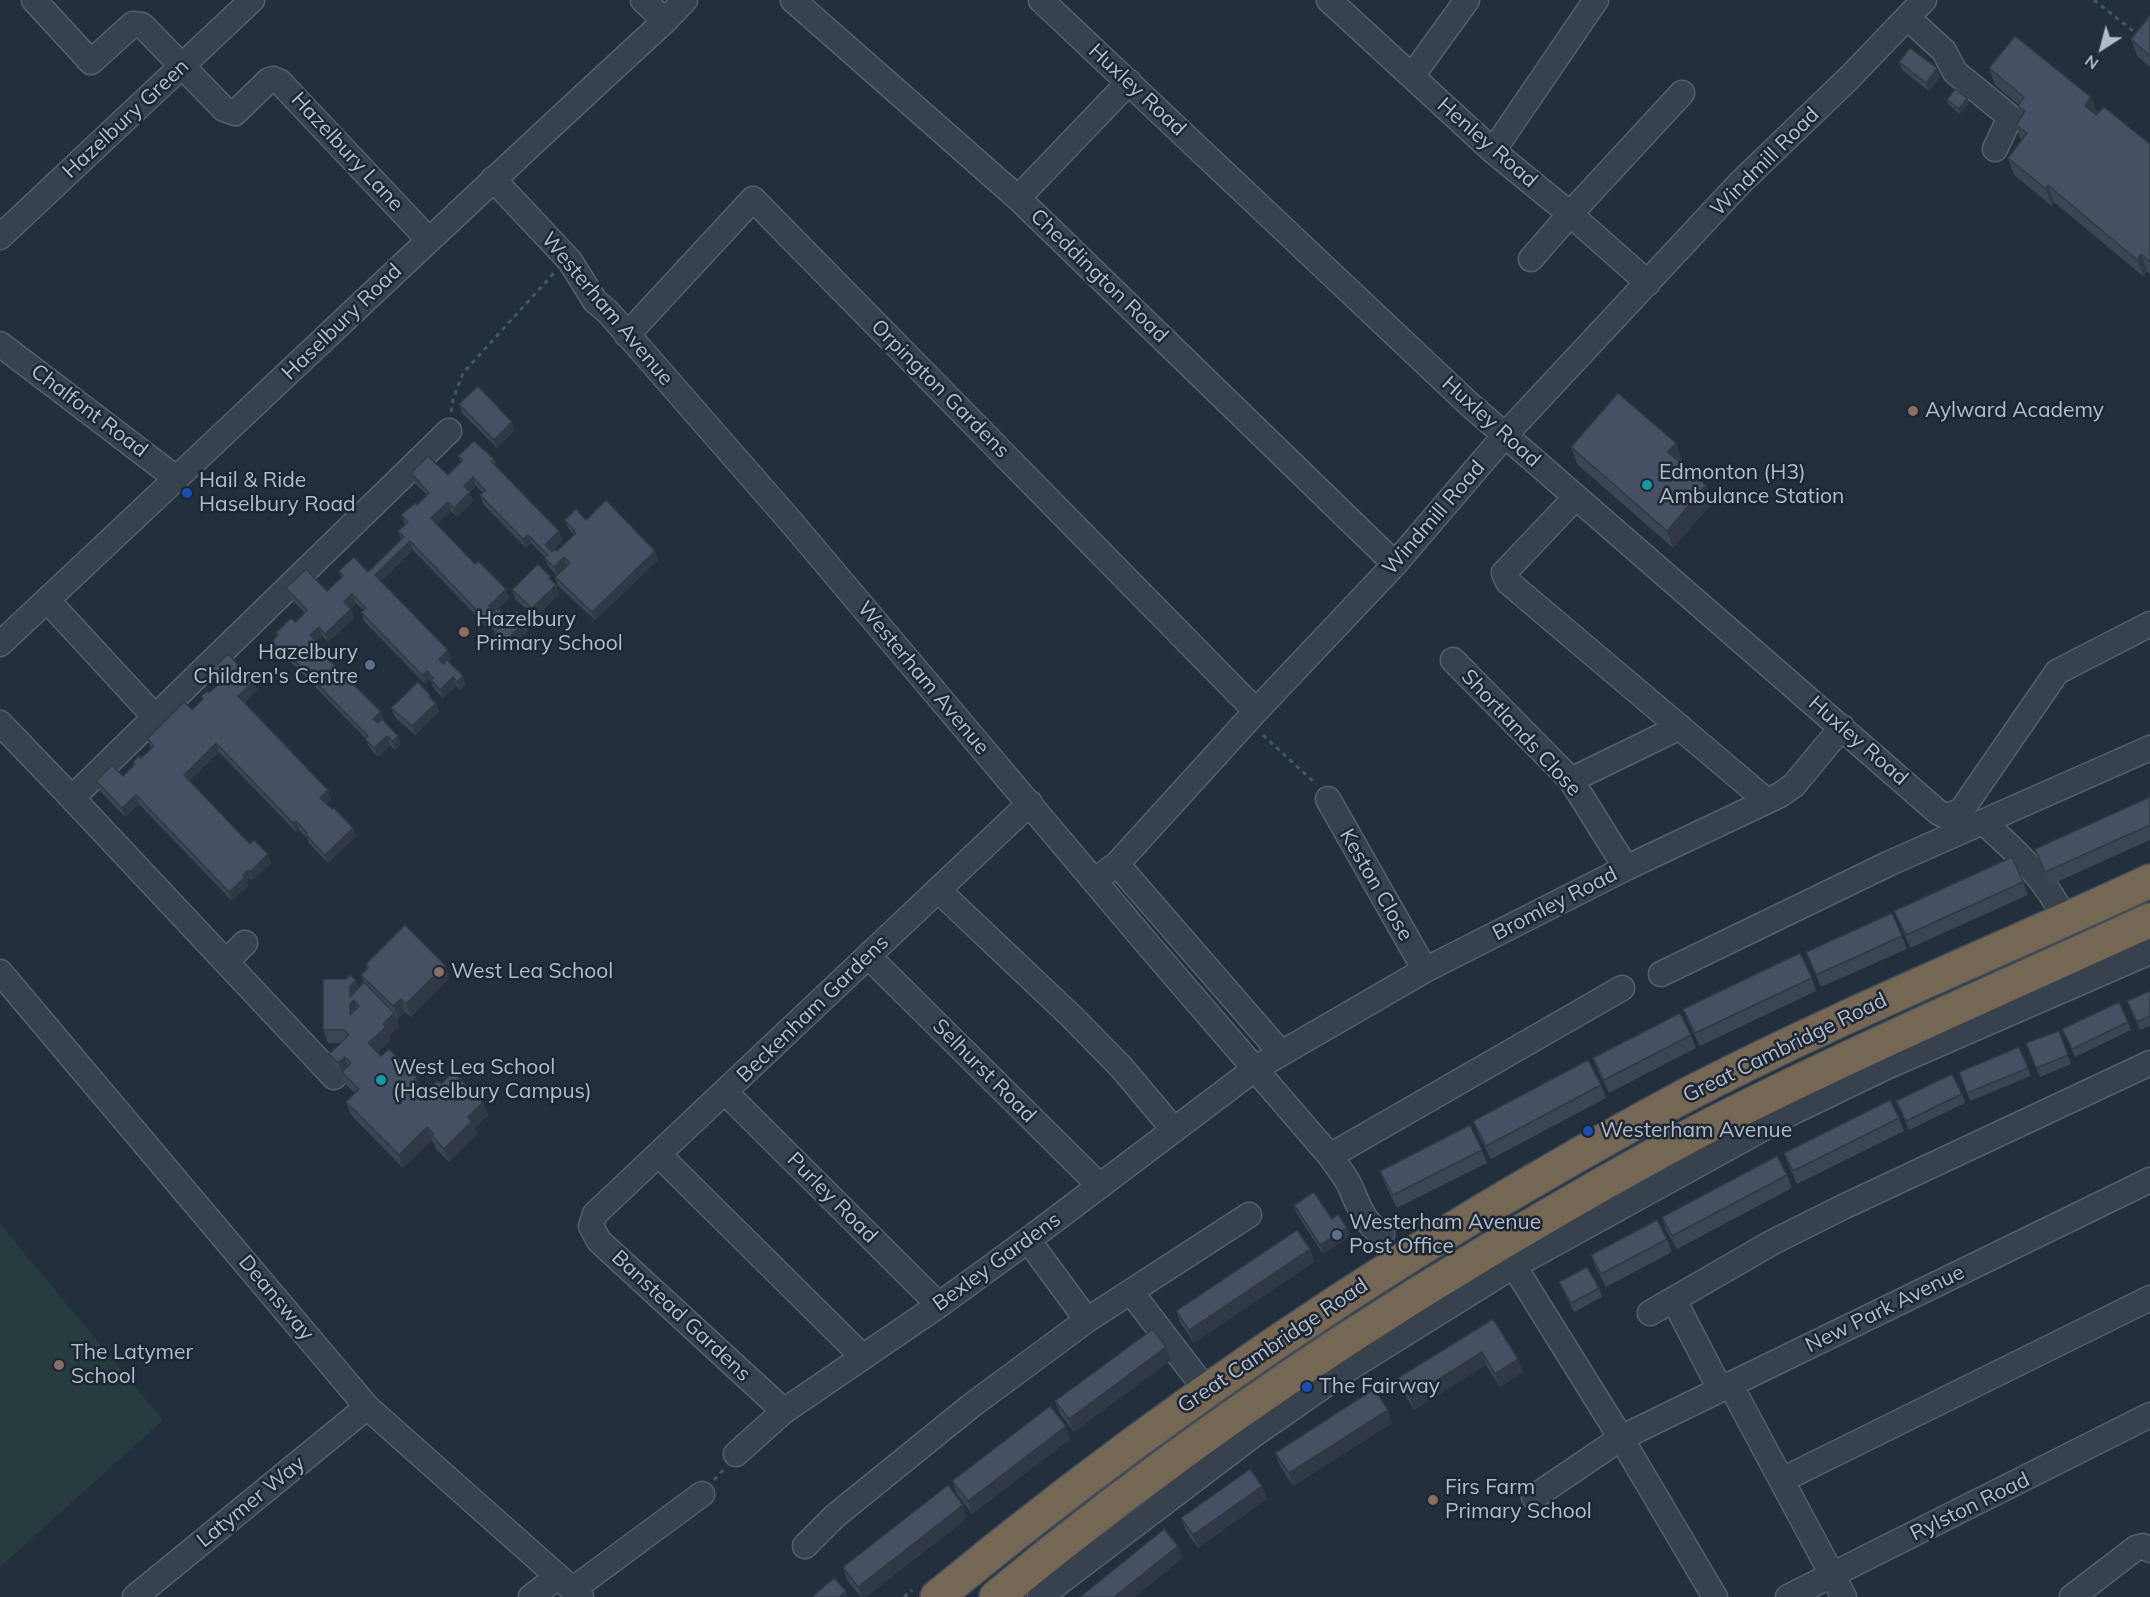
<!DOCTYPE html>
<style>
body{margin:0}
#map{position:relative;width:2150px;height:1597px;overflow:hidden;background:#242f3e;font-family:Mulish,sans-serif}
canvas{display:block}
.north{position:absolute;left:2072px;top:18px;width:60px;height:60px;-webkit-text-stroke:4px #1d2633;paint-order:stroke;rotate:216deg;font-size:16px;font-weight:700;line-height:24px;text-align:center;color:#b4bcc9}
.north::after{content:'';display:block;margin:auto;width:21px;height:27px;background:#b4bcc9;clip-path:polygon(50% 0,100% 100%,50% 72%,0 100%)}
</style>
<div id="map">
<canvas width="2150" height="1597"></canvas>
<div class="north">N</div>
</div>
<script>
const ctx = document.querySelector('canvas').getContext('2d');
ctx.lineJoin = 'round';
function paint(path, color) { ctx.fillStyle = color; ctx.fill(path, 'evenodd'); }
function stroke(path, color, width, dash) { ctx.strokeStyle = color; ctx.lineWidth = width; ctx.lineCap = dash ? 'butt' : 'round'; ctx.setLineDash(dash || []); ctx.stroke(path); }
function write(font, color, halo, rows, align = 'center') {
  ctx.font = font + ' Mulish,sans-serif'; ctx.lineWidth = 5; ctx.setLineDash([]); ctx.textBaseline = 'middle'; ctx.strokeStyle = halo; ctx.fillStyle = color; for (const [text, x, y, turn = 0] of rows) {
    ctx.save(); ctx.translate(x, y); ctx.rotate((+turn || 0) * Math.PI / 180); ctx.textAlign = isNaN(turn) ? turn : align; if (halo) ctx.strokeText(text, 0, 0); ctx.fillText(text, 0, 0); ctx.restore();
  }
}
paint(new Path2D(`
 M0,1224L163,1420L0,1567Z`), '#263c3f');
const minor = new Path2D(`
 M34,0L91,62L133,24L142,25L224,109L235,113L269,80L273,79L280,82L428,239
 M643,0L665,21
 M793,0L1018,198L1395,564
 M1041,0L1468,403L1939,813L1946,816L1961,811L2057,672L2150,624
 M1329,0L1493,151L1570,214L1648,283
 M1908,18L1944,51L1955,72L2010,117L1995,149
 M1412,76L1467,0
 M1493,151L1596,0
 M493,179L570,261L595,301L608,312L792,523L1150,947L1330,1156C1336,1165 1344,1174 1349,1184C1359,1205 1361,1220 1382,1234
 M1018,198L1129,82
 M0,237L252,0
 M1531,259L1570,214L1682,93
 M627,335L753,199L1256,711
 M0,344L177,479
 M1576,497L1504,573L1508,582L1767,801
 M47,600L155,717L72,798L226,962L245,943
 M0,644C222,437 441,226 665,21L685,0
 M1453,660L1571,780L1626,868
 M155,717L449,431
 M0,723L72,798
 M1571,780L1680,727
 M1328,799L1425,970
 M1983,822C2015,850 2048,881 2065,920
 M1117,864L1281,1053
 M1094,881L1117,864L1256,711L1395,564L1506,434L1741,182L1850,77L1924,0
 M938,890L1071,1016L1122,1068L1174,1130
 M868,956L1100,1186
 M226,962L334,1077
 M0,972L367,1407L581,1597
 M1661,974L1890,863L2150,748
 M725,1092L939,1305
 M659,1155L863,1357
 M1330,1156L1622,988
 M1028,1240L1087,1320
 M1514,1266L1621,1438L1715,1597
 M1131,1292L1206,1390
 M1674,1300L1720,1389
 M1650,1313L1773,1242L1843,1207L2150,1063
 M1730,1384L1844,1597
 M784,1411L599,1241L591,1226L595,1214L1030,803
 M736,1454L784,1411L939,1305L1028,1240L1256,1068L1425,970L1626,868L1780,795L1794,785L1842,727
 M1782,1480L2150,1298
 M1534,1497L1621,1438L2150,1180
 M805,1546L835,1516L972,1405L1087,1320L1249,1215
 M572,1590L702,1494
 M135,1597L367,1407
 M531,1597L557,1577
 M1040,1597L1252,1436L1348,1369L1505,1271L1793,1112L1886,1067L2150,952
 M1788,1597L2150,1415
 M2072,1597L2136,1548L2143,1546L2150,1550`);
const highway = new Path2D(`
 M937,1597C1109,1455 1291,1326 1482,1211C1553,1169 1625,1127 1698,1089C1846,1013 1999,951 2150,881
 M996,1597C1148,1471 1311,1357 1481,1255C1558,1209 1636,1163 1716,1122C1858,1050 2005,987 2150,920`);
stroke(minor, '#565f6c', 27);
stroke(highway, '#434c59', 36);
stroke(new Path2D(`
 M2094,0L2137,34
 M451,412L453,400L463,373L554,273
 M1263,735L1316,784
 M714,1480L724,1469
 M904,1597L912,1590`), '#44595c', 3, [4.5, 4.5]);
stroke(minor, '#38414e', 24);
stroke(highway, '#746855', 33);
paint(new Path2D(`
 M2150,15V67L2137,56L2131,39Z
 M1899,62L1940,77L1929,91L1903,71Z
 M1989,68L2091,97L2098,114L2150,144V274L2147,271L2144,277L2054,202L2052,206L2014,175L2008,158L2021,140L2016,125L2022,117L2018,106L2019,105L1995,85Z
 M1947,100L1969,103L1960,114L1948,104Z
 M459,404L515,430L497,448L462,413Z
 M1676,443L1682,460L1680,462L1706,485L1713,502L1673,548L1577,464L1571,447Z
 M458,456L494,459L497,467L563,540L551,551H557L574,535L568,528L565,520H586L658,560L595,620L558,586L555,577L557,576L548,566L545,557L531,543L526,548L483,504L480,495L483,493L476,486L470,492L473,501L457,517L451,511L437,524L475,564L506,589L509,598L495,612L504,615H512L526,621L529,629L506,652L497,642L494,633L495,632L491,627L489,629L413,550L381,581L451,659L448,662L466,685L460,690L456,686L443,698L434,689L430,679L425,684L364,621L361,612L363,610L356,603L350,608L354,618L328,642L322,636L316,641L329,660L384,720L383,721L401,744L395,750L390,745L378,757L369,747L366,739L287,658L285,660L275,650L272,642L277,637L276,633L296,622L305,613L289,597L286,588L327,591L341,578L339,571L368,572L401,539L398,531L405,525L401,515L417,505L427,495L414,482L411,473L448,475L461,462Z
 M552,581L556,585L559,594L536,617L515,599L512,590Z
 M211,670L257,690L244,703L328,790L331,799L326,804L356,836L328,863L309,843L307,838L299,830L296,832L219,752L189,781L250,844L271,863L253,880L251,879L247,882L248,886L232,901L139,804L125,817L99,790L96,781L123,776L134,765L133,762L141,758L151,749L147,739L192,710L202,700L201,696L209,693L219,684L215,679Z
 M430,695L432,700L436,703L439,712L415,735L395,717L391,708Z
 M2150,797V840L2050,885L2035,849Z
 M2023,882L2028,895L1910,948L1894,911Z
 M1902,936L1907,949L1821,987L1806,952Z
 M366,964L449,978L411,1017L405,1012L398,1019L396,1018L399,1026L389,1036L391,1040L377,1052L381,1056L417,1078L422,1091L419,1094L424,1099L441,1084L483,1102L488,1115L475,1127L477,1134L449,1162L436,1149L432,1140L403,1168L351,1115L346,1102L355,1093L346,1085L343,1076L334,1067L329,1054L341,1043H328L323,1030L358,988L364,982L361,975L367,968Z
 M1812,978L1816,991L1700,1046L1688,1022L1683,1009Z
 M2150,991V1026L2140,1030L2127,1001Z
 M2128,1022L2131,1030L2075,1057L2062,1029Z
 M2059,1031L2071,1064L2040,1077L2026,1043Z
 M1691,1035L1696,1048L1609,1093L1598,1071L1593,1058Z
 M2019,1047L2031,1076L1970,1101L1959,1072Z
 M1601,1085L1606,1098L1491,1159L1478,1134L1473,1121Z
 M1962,1094L1965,1103L1909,1130L1896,1101Z
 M1899,1118L1904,1131L1797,1184L1789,1166L1784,1153Z
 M1482,1150L1487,1163L1397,1208L1385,1184L1380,1171Z
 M1787,1175L1792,1188L1677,1249L1666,1230L1662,1217Z
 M1294,1205L1332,1219L1350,1236L1323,1254L1297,1214Z
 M1667,1239L1672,1252L1606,1287L1596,1268L1591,1255Z
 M1310,1249L1314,1262L1194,1343L1181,1324L1176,1311Z
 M1559,1282L1599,1288L1602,1297L1574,1312Z
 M1493,1319L1523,1372L1500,1387L1486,1365L1414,1410L1403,1391L1398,1378Z
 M1171,1360L1074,1432L1060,1414L1055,1401Z
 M1392,1423L1293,1486L1280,1466L1275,1453Z
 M1066,1426L1070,1439L972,1514L957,1494L952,1481Z
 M1262,1486L1267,1499L1198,1548L1186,1531L1181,1518Z
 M967,1518L866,1597H861L847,1580L843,1567Z`), '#3b4654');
paint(new Path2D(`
 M1937,68L1940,77L1929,91L1926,83Z
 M2091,97L2098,114L2092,123L2085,106Z
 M1967,98L1969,103L1960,114L1959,109Z
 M2048,185L2054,202L2052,206L2046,189Z
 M2141,254L2147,271L2144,277L2137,260Z
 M512,422L515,430L497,448L494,440Z
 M1676,443L1682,460L1674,469L1668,452Z
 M473,477L476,486L467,495L464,486Z
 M1706,485L1713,502L1673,548L1667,531Z
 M470,492L473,501L457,517L454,508Z
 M448,502L451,511L434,527L431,518Z
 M559,531L563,540L548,554L545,545Z
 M528,535L531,543L526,548L523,539Z
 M410,541L413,550L378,584L375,575Z
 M655,551L658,560L595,620L592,612Z
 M564,557L567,566L557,576L554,567Z
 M556,585L559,594L536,617L532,608Z
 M506,589L509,598L492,614L489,606Z
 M352,594L356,603L347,611L344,602Z
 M351,609L354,618L328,642L325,634Z
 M488,619L491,627L489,629L486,620Z
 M526,621L529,629L506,652L503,643Z
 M319,627L322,636L313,644L310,635Z
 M284,650L287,658L285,660L282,652Z
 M448,650L451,659L442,668L439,659Z
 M427,671L430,679L425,684L422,675Z
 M463,676L466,685L460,690L457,682Z
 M453,677L456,686L443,698L440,690Z
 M254,681L257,690L241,705L238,696Z
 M436,703L439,712L415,735L412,726Z
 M381,712L384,720L376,728L373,719Z
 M387,736L390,745L378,757L374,748Z
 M398,736L401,744L395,750L392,741Z
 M216,743L219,752L187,783L184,775Z
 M328,790L331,799L323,806L320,798Z
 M136,795L139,804L125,817L122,808Z
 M296,821L299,830L296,832L293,823Z
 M353,828L356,836L328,863L325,855Z
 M268,854L271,863L253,880L250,872Z
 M248,870L251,879L247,882L248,886L232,901L229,892L243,875Z
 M445,965L449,978L411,1017L406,1004Z
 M356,980L360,993L354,999L359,1013L350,1015V986Z
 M401,999L405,1012L398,1019L393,1006Z
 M394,1013L399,1026L389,1036L391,1040L373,1056L368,1043L383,1024Z
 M345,1057L349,1070L342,1072L343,1076L338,1063Z
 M417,1078L422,1091L415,1098L410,1085Z
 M483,1102L488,1115L475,1127L477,1134L449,1162L444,1149L468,1117Z
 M427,1127L432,1140L403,1168L399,1155Z
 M1347,1228L1350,1236L1323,1254L1320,1245Z
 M1310,1249L1314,1262L1194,1343L1189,1330Z
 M1166,1347L1171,1360L1074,1432L1069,1419Z
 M1482,1352L1486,1365L1414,1410L1410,1397Z
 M1518,1359L1523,1372L1500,1387L1495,1374Z
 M1388,1410L1392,1423L1293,1486L1289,1473Z
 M1066,1426L1070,1439L972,1514L968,1501Z
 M1262,1486L1267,1499L1198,1548L1193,1535Z
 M963,1505L967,1518L866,1597H862L858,1587Z
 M1178,1546L1183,1558L1135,1597H1114Z
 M846,1591L848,1597H839Z`), '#303945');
const building = new Path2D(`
 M2150,15V56L2131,39Z
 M2015,36L2091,97L2085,106L2096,115L2104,107L2150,144V262L2141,254L2137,260L2048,185L2046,189L2008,158L2027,133L2016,125L2025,111L2018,106L2024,97L1989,68Z
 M1910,48L1937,68L1926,83L1899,62Z
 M1955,89L1967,98L1959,109L1947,100Z
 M478,386L512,422L494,440L459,404Z
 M1618,393L1676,443L1668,452L1706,485L1667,531L1571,447Z
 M474,441L494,459L491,461L559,531L545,545L552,552L555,549L557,551L576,533L565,520L576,509L586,520L606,500L655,551L592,612L555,577L570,563L564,557L554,567L544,558L548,555L528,535L523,539L480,495L485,490L473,477L464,486L470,492L454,508L448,502L431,518L475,564L478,561L506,589L489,606L495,612L498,609L504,615L508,611L512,615L516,611L526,621L503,643L494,633L498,629L488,619L486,620L410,541L375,575L448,650L439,659L443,664L447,660L463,676L457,682L453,677L440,690L431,680L433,678L427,671L422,675L361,612L366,608L352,594L344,602L351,609L325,634L319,627L310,635L326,652L323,654L381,712L373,719L378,723L382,719L398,736L392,741L387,736L374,748L365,739L368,736L284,650L282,652L272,642L278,635L276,633L291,618L296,622L307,610L286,588L306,569L327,591L343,576L339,571L354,557L368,572L404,537L398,531L408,522L401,515L415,503L417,505L429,493L411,473L428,456L448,475L463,460L458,456Z
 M538,564L551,577L549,578L556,585L532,608L512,590Z
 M228,654L254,681L238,696L328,790L320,798L332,809L334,808L353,828L325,855L306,835L307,833L296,821L293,823L216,743L184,775L250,844L254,840L268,854L250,872L248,870L243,875L245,877L229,892L136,795L122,808L96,781L112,765L123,776L135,764L133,762L139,756L141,758L154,746L147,739L184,702L192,710L203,699L201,696L207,691L209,693L222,681L211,670Z
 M418,682L430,695L429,697L436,703L412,726L391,708Z
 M2150,797V825L2045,872L2035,849Z
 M2012,857L2023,882L1906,935L1894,911Z
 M1892,913L1902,936L1816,975L1806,952Z
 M405,925L445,965L406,1004L401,999L393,1006L361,975L369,967L366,964Z
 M1800,953L1812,978L1695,1033L1683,1009Z
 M350,975L356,980L350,986V997L364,982L394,1013L383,1024L386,1027L368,1043L381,1056L389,1049L417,1078L410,1085L424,1099L437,1081L441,1084L453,1072L483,1102L468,1117L472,1121L444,1149L432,1136L434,1134L427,1127L399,1155L346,1102L359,1089L342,1072L351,1063L345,1057L338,1063L329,1054L349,1035L344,1030H323V979H346ZM354,1000L359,1006L350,1015V1004Z
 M2150,991V1016L2137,1022L2127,1001Z
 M2119,1002L2128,1022L2072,1049L2062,1029Z
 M1680,1013L1691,1035L1604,1080L1593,1058Z
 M2059,1031L2068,1055L2036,1068L2026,1043Z
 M2019,1047L2028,1068L1967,1093L1959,1072Z
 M1588,1060L1601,1085L1486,1146L1473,1121Z
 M1952,1074L1962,1094L1906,1121L1896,1101Z
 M1890,1100L1899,1118L1793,1171L1784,1153Z
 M1470,1125L1482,1150L1393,1195L1380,1171Z
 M1777,1156L1787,1175L1672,1236L1662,1217Z
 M1314,1192L1332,1219L1338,1214L1347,1228L1320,1245L1294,1205Z
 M1657,1220L1667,1239L1601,1274L1591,1255Z
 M1297,1230L1310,1249L1189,1330L1176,1311Z
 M1587,1267L1599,1288L1571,1303L1559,1282Z
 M1493,1319L1518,1359L1495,1374L1482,1352L1410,1397L1398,1378Z
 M1153,1329L1166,1347L1069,1419L1055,1401Z
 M1374,1389L1388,1410L1289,1473L1275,1453Z
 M1050,1406L1066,1426L968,1501L952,1481Z
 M1250,1469L1262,1486L1193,1535L1181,1518Z
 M948,1485L963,1505L858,1587L843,1567Z
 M1164,1529L1178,1546L1114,1597H1080Z
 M834,1578L846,1591L839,1597H812Z`);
paint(building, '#455162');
stroke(building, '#303945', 1.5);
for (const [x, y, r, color] of [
 [1913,411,6,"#8d6e63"],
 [1647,485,6,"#0f9aa8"],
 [187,493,6,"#1a4fb4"],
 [464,632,6,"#8d6e63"],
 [370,665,6,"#5c6f8a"],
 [439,972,6,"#8d6e63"],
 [381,1080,6,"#0f9aa8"],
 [1588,1131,6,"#1a4fb4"],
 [1337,1235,6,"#5c6f8a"],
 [59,1365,6,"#8d6e63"],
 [1307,1387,6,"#1a4fb4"],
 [1433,1500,6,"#8d6e63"]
]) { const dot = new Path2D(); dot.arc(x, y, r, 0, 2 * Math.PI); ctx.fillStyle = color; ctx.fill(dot); stroke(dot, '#1d2633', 2); }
write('21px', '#b4bcc9', '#1d2633', [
 ["Huxley Road",1137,90,43],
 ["Hazelbury Green",126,119,-43],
 ["Henley Road",1487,143,41],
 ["Hazelbury Lane",347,152,47],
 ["Windmill Road",1765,162,-45],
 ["Cheddington Road",1099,276,44],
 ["Westerham Avenue",607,309,50],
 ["Haselbury Road",342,322,-44],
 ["Orpington Gardens",940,389,45],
 ["Chalfont Road",89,411,37],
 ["Huxley Road",1491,422,42],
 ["Windmill Road",1434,518,-49],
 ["Westerham Avenue",923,678,50],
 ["Shortlands Close",1521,733,47],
 ["Huxley Road",1858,741,41],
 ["Keston Close",1376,885,60],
 ["Bromley Road",1555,904,-27],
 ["Beckenham Gardens",813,1009,-44],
 ["Great Cambridge Road",1785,1048,-26],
 ["Selhurst Road",984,1071,45],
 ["Purley Road",832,1198,45],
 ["Bexley Gardens",997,1262,-36],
 ["Deansway",276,1298,50],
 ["New Park Avenue",1885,1309,-26],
 ["Banstead Gardens",681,1316,43],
 ["Great Cambridge Road",1273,1346,-34],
 ["Latymer Way",251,1502,-39],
 ["Rylston Road",1970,1507,-26]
]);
write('21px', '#b4bcc9', '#1d2633', [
 ["Aylward Academy",1925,411],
 ["Edmonton (H3)",1659,473],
 ["Ambulance Station",1659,497],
 ["Hail & Ride",199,481],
 ["Haselbury Road",199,505],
 ["Hazelbury",476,620],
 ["Primary School",476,644],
 ["Hazelbury",358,653,"right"],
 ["Children's Centre",358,677,"right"],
 ["West Lea School",451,972],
 ["West Lea School",393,1068],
 ["(Haselbury Campus)",393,1092],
 ["Westerham Avenue",1600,1131],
 ["Westerham Avenue",1349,1223],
 ["Post Office",1349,1247],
 ["The Latymer",71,1353],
 ["School",71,1377],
 ["The Fairway",1319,1387],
 ["Firs Farm",1445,1488],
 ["Primary School",1445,1512]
], 'left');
</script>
